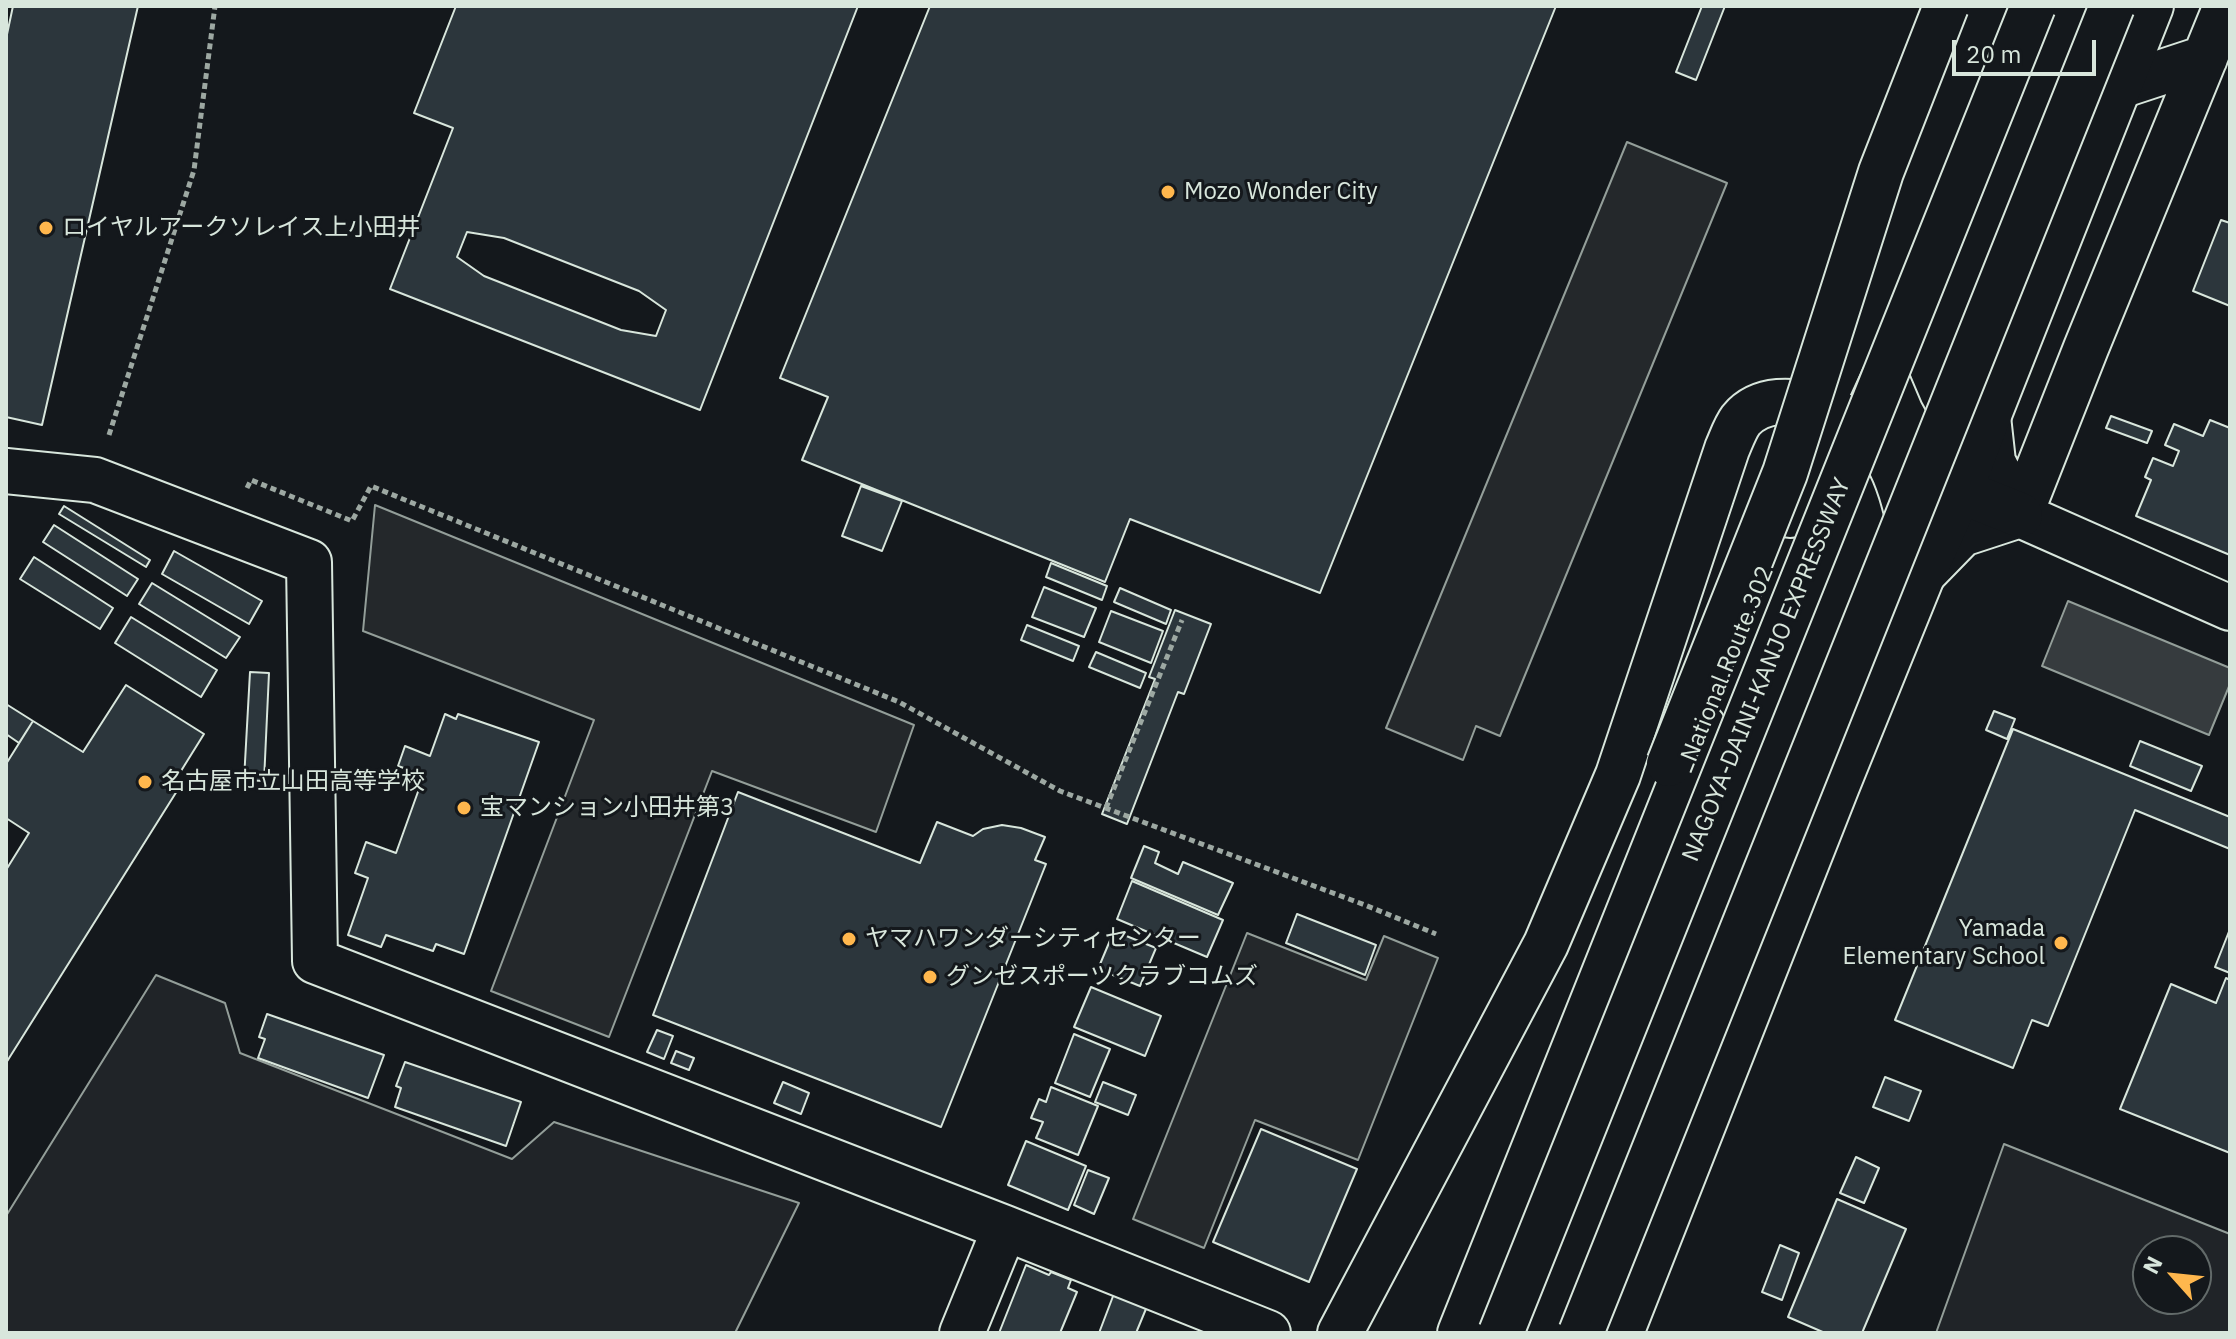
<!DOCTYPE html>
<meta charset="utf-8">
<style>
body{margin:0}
#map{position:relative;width:2236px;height:1339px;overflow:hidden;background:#14181c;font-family:"IBM Plex Sans",sans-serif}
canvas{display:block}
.frame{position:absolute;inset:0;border:8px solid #d8e6dc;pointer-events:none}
.north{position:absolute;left:2132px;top:1235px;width:80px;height:80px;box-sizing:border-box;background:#14181c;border:2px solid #626a69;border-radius:50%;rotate:297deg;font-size:22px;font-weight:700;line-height:32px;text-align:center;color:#d8e6dc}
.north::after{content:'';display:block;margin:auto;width:28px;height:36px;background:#ffb74d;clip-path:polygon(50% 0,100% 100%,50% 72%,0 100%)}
.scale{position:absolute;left:1952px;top:40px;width:144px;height:36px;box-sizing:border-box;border:4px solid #d8e6dc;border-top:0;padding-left:10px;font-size:24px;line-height:28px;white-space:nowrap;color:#d8e6dc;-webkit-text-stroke:6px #14181c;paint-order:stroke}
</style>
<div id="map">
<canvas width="2236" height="1339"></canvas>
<div class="frame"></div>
<div class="north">N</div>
<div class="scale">20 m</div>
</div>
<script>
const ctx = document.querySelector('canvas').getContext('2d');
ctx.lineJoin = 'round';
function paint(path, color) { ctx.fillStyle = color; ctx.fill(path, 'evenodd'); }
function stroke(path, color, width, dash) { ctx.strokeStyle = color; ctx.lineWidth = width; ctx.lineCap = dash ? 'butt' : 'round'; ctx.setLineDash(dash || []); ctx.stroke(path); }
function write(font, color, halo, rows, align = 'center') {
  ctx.font = font + ' "IBM Plex Sans","Noto Sans JP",sans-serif'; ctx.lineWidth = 6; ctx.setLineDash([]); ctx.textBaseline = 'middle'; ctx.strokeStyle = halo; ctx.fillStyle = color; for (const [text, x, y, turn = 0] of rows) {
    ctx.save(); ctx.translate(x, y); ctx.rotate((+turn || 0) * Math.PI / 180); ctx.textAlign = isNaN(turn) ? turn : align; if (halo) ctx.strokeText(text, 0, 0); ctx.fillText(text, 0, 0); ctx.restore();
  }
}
const green = new Path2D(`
 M156,975L225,1003L240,1053L512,1159L554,1122L799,1203L735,1333H6V1216Z
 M2004,1144L2230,1234V1333H1936ZM2148,1251H2196V1299H2148Z`);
paint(green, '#202428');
stroke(green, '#939e99', 2);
const parking = new Path2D(`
 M1627,142L1727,183L1500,736L1476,726L1463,760L1386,728Z
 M375,505L914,725L876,832L712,771L609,1037L491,991L594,720L363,631Z
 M1247,933L1366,980L1384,936L1438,958L1358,1160L1255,1120L1204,1248L1133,1219Z`);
paint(parking, '#24282b');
stroke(parking, '#939e99', 2);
const water = new Path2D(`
 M2068,601L2230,668V684L2209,735L2042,666Z`);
paint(water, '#363b3e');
stroke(water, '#939e99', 2);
const building = new Path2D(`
 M13,6H138L42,425L6,417V39Z
 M456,6H858L700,410L390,289L453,128L414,113ZM467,232L504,238L639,291L666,310L656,336L621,330L484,276L457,257Z
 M930,6H1556L1320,593L1130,519L1105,582L802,460L828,397L780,378Z
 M1702,6H1725L1696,80L1676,72Z
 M2221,220L2230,223V306L2193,291Z
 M2111,416L2152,431L2147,443L2106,428Z
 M2210,420L2230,428V555L2136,516L2151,480L2145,477L2153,458L2173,466L2179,451L2165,445L2174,424L2203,436Z
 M861,486L902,501L882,551L842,536Z
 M64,506L150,560L146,567L59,514Z
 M54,525L138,579L127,596L43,542Z
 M174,551L262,601L249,624L162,574Z
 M34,557L113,608L100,629L20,579Z
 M1051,563L1107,586L1102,600L1046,577Z
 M152,583L240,637L226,658L139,604Z
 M1044,587L1096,608L1084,637L1032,617Z
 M1120,588L1171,610L1166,624L1114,602Z
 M1175,610L1211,624L1184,694L1178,692L1127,824L1102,814L1155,679L1149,677Z
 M1111,611L1163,631L1151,663L1099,642Z
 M131,617L217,670L201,697L115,643Z
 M1027,625L1079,646L1073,661L1021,640Z
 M1096,652L1146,673L1140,688L1089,667Z
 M250,672L269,673L264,781L244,780Z
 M126,685L204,734L176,779L182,783L6,1063V870L29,833L6,818V764L33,721L83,752Z
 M6,704L33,721L19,743L6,734Z
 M1994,711L2015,719L2007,739L1986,730Z
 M445,714L456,719L458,714L539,742L464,954L436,944L433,951L386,935L381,947L348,935L368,878L355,873L366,842L396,853L424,775L398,766L405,746L430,756Z
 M2013,729L2230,817V849L2135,810L2048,1026L2032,1020L2013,1068L1895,1020Z
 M2140,741L2202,766L2191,791L2130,766Z
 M738,792L920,863L937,822L973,836L983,829L1002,825L1021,828L1045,837L1035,860L1046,864L941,1127L653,1015Z
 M1144,846L1159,852L1155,863L1178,874L1183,862L1233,883L1218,915L1131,878Z
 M1132,881L1223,920L1207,957L1117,919Z
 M1297,914L1376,945L1365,975L1286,943Z
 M2230,929V973L2215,967Z
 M1114,931L1156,948L1140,986L1098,969Z
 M2226,978L2230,980V1153L2120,1109L2171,984L2216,1003Z
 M1091,987L1161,1016L1145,1056L1074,1027Z
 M267,1014L384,1055L368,1098L258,1058L265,1039L259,1037Z
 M657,1030L673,1036L664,1059L647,1052Z
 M1074,1034L1110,1049L1090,1097L1055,1083Z
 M676,1051L694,1058L689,1070L671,1063Z
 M405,1062L521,1102L506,1146L395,1107L401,1088L396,1086Z
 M1885,1077L1921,1091L1909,1121L1873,1107Z
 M783,1082L809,1093L801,1114L774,1103Z
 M1103,1082L1136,1095L1128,1115L1095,1102Z
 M1051,1087L1098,1106L1078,1155L1036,1138L1043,1122L1031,1118L1039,1099L1046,1102Z
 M1261,1129L1357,1169L1309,1282L1213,1242Z
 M1026,1141L1086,1166L1068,1210L1008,1185Z
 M1856,1157L1879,1168L1864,1203L1840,1193Z
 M1088,1170L1109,1178L1094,1214L1074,1205Z
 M1837,1199L1906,1229L1862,1333H1825L1788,1317Z
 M1780,1245L1799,1253L1782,1300L1762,1292Z
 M1026,1265L1049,1275L1051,1272L1071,1280L1068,1288L1077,1292L1060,1333H999Z
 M1115,1291L1148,1304L1136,1333H1099Z`);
paint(building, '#2c363c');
stroke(building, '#d8e6dc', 2);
const street = new Path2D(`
 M2120,86L2205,58
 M1988,417L1993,462L2020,515L2230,608
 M6,471L95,480L309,562L315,961L1005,1228L1268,1333
 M2020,515L2086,348L2226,6
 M1923,574L1962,534L2020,515
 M962,1333L1005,1228
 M1340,1333L1546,944L1618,775L1727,449C1731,440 1735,428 1741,420C1761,396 1794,401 1821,405`);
const highway = new Path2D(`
 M1883,345L1887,380L1901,413L1916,440L1960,491L2020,515
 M1790,515L1833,410
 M1913,537C1897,471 1889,435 1821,405L1876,286L1989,6
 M1460,1333L1703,726
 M1621,1333L1837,786L1923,574L1960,491L1988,417L2151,6`);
stroke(street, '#d8e6dc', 48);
stroke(highway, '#d8e6dc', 48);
stroke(new Path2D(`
 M109,435L194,170L215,6
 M247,488L251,480L352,521L371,486L899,702L1060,791L1365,905L1436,934
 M1106,808L1182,620`), '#9da8a2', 5, [6, 4]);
stroke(street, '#14181c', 44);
stroke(highway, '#14181c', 44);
const highwayBridge = new Path2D(`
 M1669,764L1785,473L1881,172L1946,6
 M1501,1333L2033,6
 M1581,1333L2112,6`);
stroke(highwayBridge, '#d8e6dc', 48, []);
stroke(highwayBridge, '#14181c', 44);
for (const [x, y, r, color] of [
 [1168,192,8,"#ffb74d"],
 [46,228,8,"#ffb74d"],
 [145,782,8,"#ffb74d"],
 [464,808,8,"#ffb74d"],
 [849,939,8,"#ffb74d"],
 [2061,943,8,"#ffb74d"],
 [930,977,8,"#ffb74d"]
]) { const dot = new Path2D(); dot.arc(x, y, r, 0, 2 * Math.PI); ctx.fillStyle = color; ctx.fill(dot); stroke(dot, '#14181c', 3); }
write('24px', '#d8e6dc', '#14181c', [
 ["Mozo Wonder City",1184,192],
 ["ロイヤルアークソレイス上小田井",62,228],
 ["名古屋市立山田高等学校",161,782],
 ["宝マンション小田井第3",480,808],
 ["Yamada",2045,929,"right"],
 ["Elementary School",2045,957,"right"],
 ["ヤマハワンダーシティセンター",865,939],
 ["グンゼスポーツクラブコムズ",946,977]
], 'left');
write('24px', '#d8e6dc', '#14181c', [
 ["National Route 302",1728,664,-68],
 ["NAGOYA-DAINI-KANJO EXPRESSWAY",1767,670,-68]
]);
</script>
